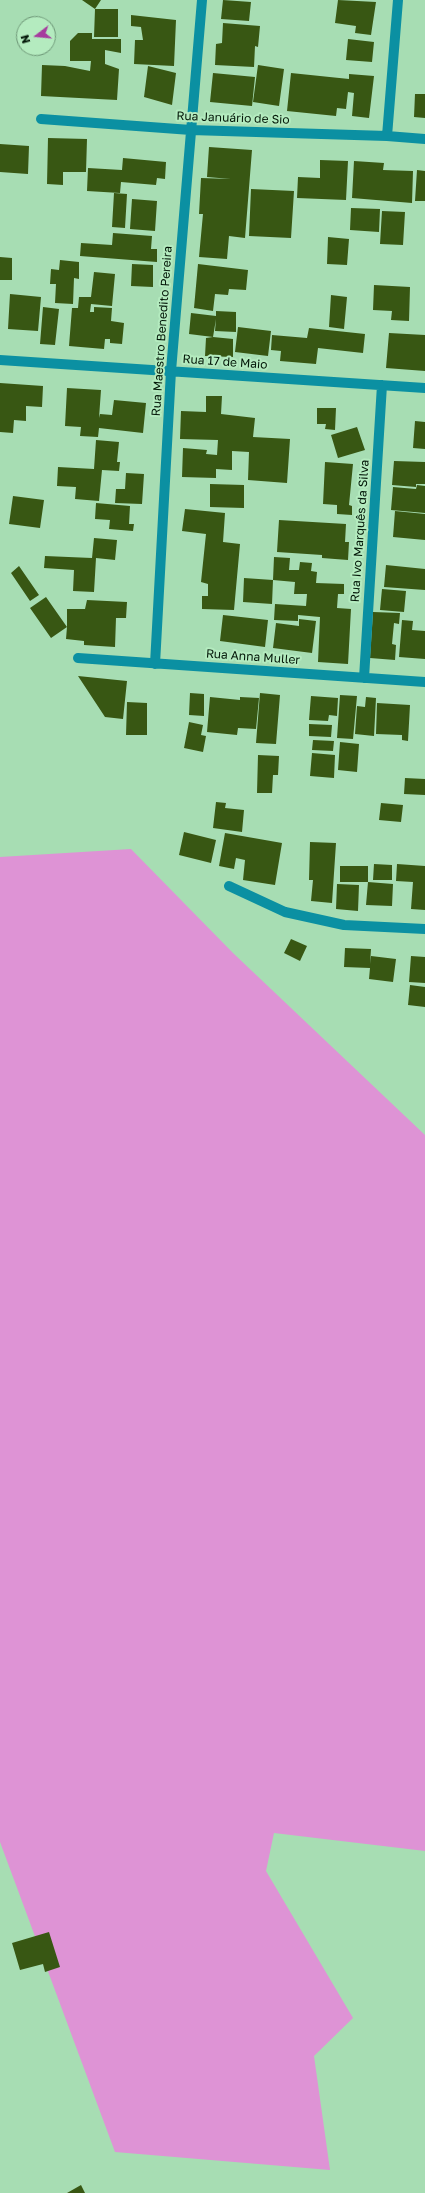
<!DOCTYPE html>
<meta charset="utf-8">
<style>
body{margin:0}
#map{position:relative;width:425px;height:2193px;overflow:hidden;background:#a7ddb3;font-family:"Golos Text",sans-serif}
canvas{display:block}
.north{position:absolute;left:16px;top:16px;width:40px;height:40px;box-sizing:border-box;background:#b4ebbf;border:1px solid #6d9676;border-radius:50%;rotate:254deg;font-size:11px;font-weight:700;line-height:16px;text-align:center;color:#031708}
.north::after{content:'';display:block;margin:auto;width:14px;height:18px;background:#a63c9e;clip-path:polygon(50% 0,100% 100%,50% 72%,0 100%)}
</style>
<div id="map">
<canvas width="425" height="2193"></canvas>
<div class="north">N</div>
</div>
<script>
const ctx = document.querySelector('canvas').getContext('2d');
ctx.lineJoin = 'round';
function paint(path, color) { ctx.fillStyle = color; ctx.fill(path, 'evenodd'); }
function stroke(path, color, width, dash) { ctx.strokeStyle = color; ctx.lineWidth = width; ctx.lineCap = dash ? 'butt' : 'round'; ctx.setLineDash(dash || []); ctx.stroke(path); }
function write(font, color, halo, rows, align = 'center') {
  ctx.font = font + ' "Golos Text",sans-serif'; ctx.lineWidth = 4; ctx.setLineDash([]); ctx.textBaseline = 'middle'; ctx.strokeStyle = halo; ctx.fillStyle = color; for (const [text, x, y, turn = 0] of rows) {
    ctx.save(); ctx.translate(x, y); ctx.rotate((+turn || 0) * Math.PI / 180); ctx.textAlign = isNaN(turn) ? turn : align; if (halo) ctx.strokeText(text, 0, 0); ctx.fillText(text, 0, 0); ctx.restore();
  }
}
paint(new Path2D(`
 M131,849L233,953L425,1135V1851L274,1833L266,1871L353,2018L314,2056L330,2170L115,2152L0,1842V857Z`), '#de93d5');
paint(new Path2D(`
 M82,0H101L95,9Z
 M223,0L251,2L249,21L221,19Z
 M338,0L376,2L371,35L355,33L356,26L335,23Z
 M95,9H118V37H94Z
 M131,15L176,20L174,66L134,64L135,40H143L141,27L131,26Z
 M223,23L260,26L258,47L255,46L254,67L215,65L216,44L222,43Z
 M78,33H92V39H121V53L105,50V64L119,69L117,100L41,96L42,65L65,66L90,71L91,61H70V41Z
 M348,39L374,42L372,62L346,60Z
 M258,65L284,69L279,106L253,102Z
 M148,66L176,73L172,105L144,97Z
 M213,73L255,77L252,106L210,102Z
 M291,73L349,79V74L374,76L369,118L352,116L354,93L348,92L346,109L337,108L336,116L287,111Z
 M415,94H425V118L414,117Z
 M48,138L87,139L86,172H63V185L47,184Z
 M0,144L29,146L28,174L0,172Z
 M209,147L252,150L245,238L229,236L227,259L199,257L203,214H199L201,178L231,179L207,177Z
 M123,158L166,162L165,179L157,178L156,185L121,182L120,193L87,191L88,168L122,170Z
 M320,160L348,161L346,200L297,198L298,177L320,178Z
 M354,161L384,163L383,170L413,171L412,203L352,198Z
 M417,170L425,171V201H415Z
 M251,189L294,191L291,238L249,236Z
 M114,193L127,194L125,228L112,227Z
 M132,199L157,201L155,231L130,229Z
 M351,208L380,209L379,232L350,230Z
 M382,211L405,212L403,245L380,244Z
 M113,233L152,236L151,249H157V262L80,256L81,243L112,245Z
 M328,237L349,239L347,265L327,264Z
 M0,257L12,258V280H0Z
 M60,260L79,262V279L74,278L73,304L55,303L56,284H50L51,269L59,270Z
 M132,264L153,265V287L131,286Z
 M198,264L248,270L246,290L229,289L228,295L215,294L213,311L194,308Z
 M94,272L115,274L112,306L91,304L90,312H94V307L112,308L111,321L124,323L122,344L110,343V339H105L104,349L69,346L72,308H78L79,297H91Z
 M374,285L410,287L409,321L391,320L392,311L373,310Z
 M10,294L41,297L38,331L8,329Z
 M331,295L347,297L344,329L329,327Z
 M43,307L59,309L55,345L40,344Z
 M216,311L236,312V332L215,331L216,319L213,337L189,334L191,313L216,316Z
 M238,327L271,331L268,356L235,352Z
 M309,328L365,334L363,353L318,348L316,364L280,361L281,351L271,350L272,335L307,338Z
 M389,333L425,335V371L386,368Z
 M213,337L233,339V357L205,356L206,338Z
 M0,383L43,386L42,407L26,406V421L14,420L13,433L0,432Z
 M67,388L101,390L99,418L100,414L112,415L114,400L146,403L143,433L99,428L98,437L80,436L81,427L65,426Z
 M206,396H222L221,414L255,418L253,437L290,439L287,483L248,480L249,452L232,451V470L216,469V478L182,477L183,448L207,450L206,454L217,455L218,440L180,439L181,411L206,412Z
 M317,408H336L335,430L325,429L326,424H317Z
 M415,421L425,422V449L413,448Z
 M357,427L365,450L338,458L331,435Z
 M96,440L119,442L117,462H120L119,471L102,470L99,501L75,499L76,487L57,486L58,467L94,469Z
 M394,461L425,462V484H416V487L392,485Z
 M325,462L353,464L349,505L352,506V515L337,514V505L323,504Z
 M126,473L144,474L142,504L115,503L116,489H125Z
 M210,484L244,485V508L210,507Z
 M417,485L425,486V513L391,510L393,487L416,489Z
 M13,496L44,500L40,528L9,524Z
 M96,503L130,506L129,524H134L133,531L109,529L110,520L95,519Z
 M185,509L225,513L223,542L240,544L234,610L202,609V596H208V584L201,582L206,534L182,531Z
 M395,511L425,514V540L393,537Z
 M279,520L346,524L345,542H349L348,560L322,558V555L277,552Z
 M94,538L117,540L115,560L96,558L94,592L73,591L74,570L44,568L45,556L92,558Z
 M274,557L290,558L289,570H299L300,562L312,563L311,571L317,572L316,583L344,584V594H338L337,608L351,609L348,664L318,662L320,617L298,615V621L274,620L275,604L306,606L307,594H294L295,582L273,580Z
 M386,565L425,569V590L384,587Z
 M19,566L39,595L30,601L11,573Z
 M244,578L273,580L272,604L243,602Z
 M382,589L406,591L404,612L380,610Z
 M46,597L67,627V609H85L87,600L127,602L126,618H116L115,647L84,645V641L66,639L67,627L51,638L30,608Z
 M373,612L400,613L399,624L394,623L392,644L396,645L395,660L370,658Z
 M223,615L268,620L265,647L220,641Z
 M299,619L316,621L312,653L273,648L276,623L299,626Z
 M402,620L413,621L412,630L425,631V659L399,657Z
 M78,676L127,681L123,719L105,717Z
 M190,693L204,694V716L189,715Z
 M260,693L280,695L276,744L256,743Z
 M340,695L357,696L353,739L337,738Z
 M311,696L338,698L337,716L329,715L328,721L309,720Z
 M210,697L240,700V697L259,698L256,729L238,728L237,735L207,732Z
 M366,697L376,698L374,736L355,734L357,706L365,707Z
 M127,702L147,703V735H126Z
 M377,703L410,705L408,741L402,740V735L376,734Z
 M189,722L203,725L201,735L206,736L203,752L184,748Z
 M309,724L332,725L331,737L309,736Z
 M313,740L334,741L333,751L312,750Z
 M340,742L359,744L357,772L338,770Z
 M312,753L335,755L334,778L310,776Z
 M258,755L279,756L278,775H273L272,793H257Z
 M405,778L425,779V795L404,794Z
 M216,802L226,803L225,808L244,810L242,832L213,828Z
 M381,803L403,805L401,822L379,820Z
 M184,832L216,840L211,863L179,855Z
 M225,833L282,843L275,885L243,880L245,860L236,858L234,869L219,866Z
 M310,842L336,843L332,903L311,901L313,880H309Z
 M374,864L392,865V880H373Z
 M397,864L425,866V910L411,909L413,882L396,881Z
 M340,866H368V882L393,884L392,906L366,905L368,882H340Z
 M337,884L359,885L358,911L336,909Z
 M291,939L307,946L300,961L284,953Z
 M345,948L371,949L370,964L371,956L396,959L393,982L369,979L370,968L344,967Z
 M411,956L425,957V983L409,982Z
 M410,985L425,987V1007L408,1005Z
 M49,1932L60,1967L45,1972L43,1964L20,1970L12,1943Z
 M81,2185L85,2193H67Z`), '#385713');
stroke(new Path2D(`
 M41,119L191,130L387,136L425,139
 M387,136L398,0
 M0,360L425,388
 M78,658L425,682
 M155,664L171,371L202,0
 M364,678L382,385
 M229,886L285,912L344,925L425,929`), '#0b90a2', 10);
write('12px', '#031708', '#b4ebbf', [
 ["Rua Januário de Sio",233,118,2],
 ["Rua Maestro Benedito Pereira",162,331,-86],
 ["Rua 17 de Maio",225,362,4],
 ["Rua Ivo Marquês da Silva",360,531,-86],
 ["Rua Anna Muller",253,657,4]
]);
</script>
